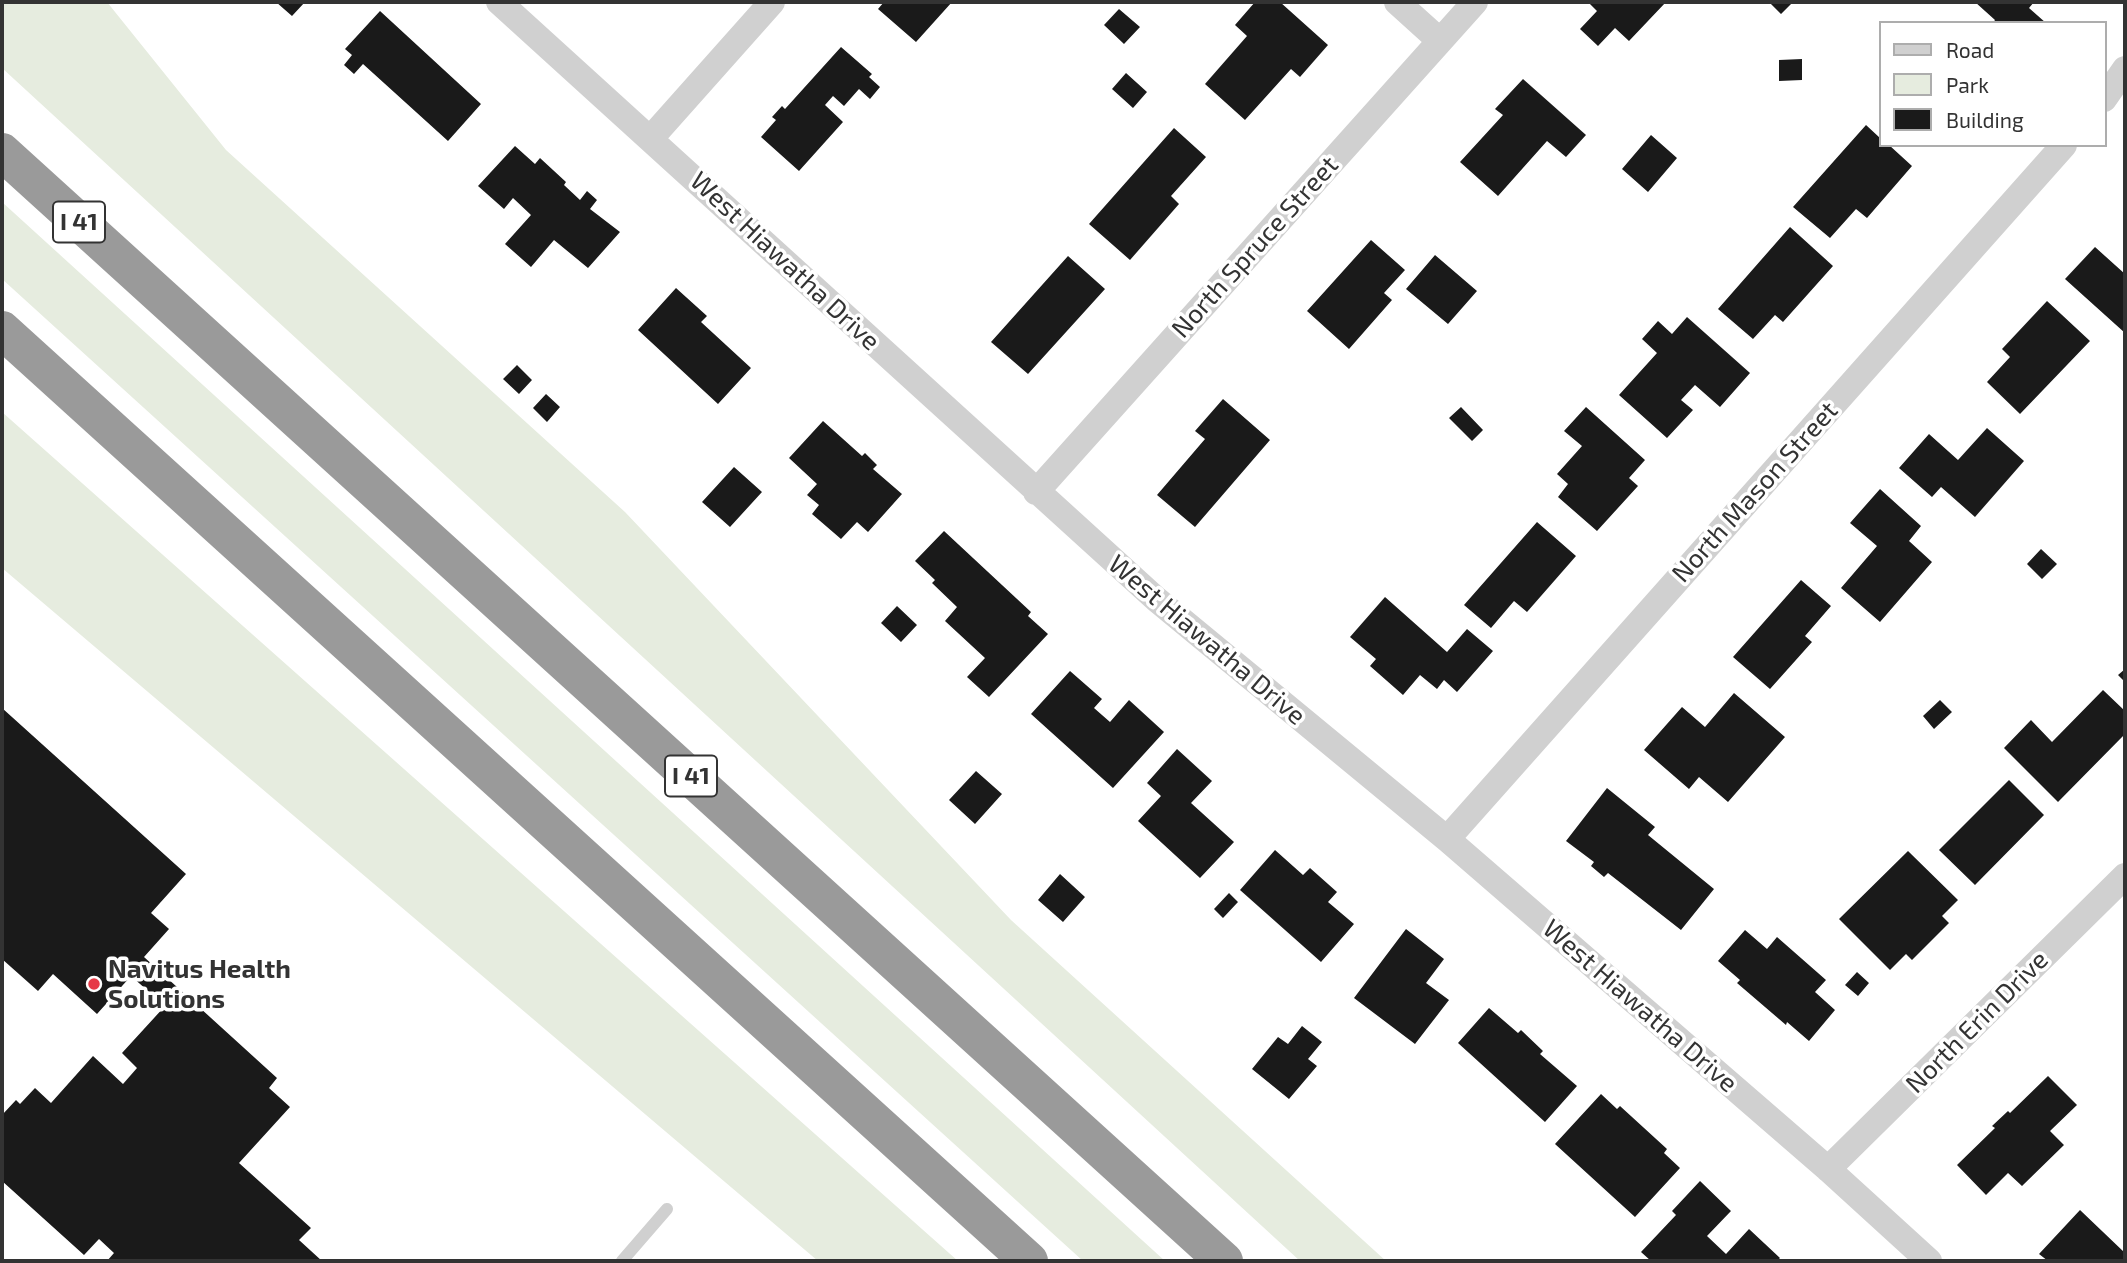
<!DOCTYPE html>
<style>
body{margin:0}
#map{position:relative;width:2127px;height:1263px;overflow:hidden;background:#fff;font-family:"Exo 2",sans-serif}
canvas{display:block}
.frame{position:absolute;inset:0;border:4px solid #333;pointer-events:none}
.legend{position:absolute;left:1879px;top:21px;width:228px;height:126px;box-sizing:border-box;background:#fff;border:2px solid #adadad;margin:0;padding:9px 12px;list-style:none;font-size:21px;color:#333}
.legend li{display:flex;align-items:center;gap:14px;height:35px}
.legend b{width:35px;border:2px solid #adadad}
</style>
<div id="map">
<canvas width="2127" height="1263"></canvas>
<div class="frame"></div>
<ul class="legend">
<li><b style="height:9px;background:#d0d0d0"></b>Road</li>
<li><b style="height:19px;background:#e6ecdf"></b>Park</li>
<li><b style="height:19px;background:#1a1a1a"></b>Building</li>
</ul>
</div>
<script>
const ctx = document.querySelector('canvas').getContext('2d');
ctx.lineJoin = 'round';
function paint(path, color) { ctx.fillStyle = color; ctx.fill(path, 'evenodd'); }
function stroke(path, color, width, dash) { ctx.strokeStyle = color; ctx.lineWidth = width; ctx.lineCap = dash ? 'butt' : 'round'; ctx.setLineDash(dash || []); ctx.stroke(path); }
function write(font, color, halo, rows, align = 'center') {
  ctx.font = font + ' "Exo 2",sans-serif'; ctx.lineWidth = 7; ctx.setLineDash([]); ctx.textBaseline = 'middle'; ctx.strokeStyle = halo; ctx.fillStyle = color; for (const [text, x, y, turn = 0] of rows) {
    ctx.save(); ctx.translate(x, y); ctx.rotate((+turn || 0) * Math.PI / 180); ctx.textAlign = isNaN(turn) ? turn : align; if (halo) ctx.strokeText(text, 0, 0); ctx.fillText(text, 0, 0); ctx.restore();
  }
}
paint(new Path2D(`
 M2,2H107L226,150L625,512L1011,920L1386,1261H1300L2,68Z
 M2,202L1165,1261H1083L2,279Z
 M2,412L958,1261H818L2,568Z`), '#e6ecdf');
paint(new Path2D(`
 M276,2H305L292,16Z
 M884,2H952L916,42L878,9Z
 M1255,2H1280L1328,45L1300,77L1291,69L1245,120L1205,84L1247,36L1235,25Z
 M1588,2H1666L1629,41L1615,28L1598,46L1580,29L1597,11Z
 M1769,2H1793L1781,14Z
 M1975,2H2034L2029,8L2046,23H1993L1995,20Z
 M1119,9L1140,27L1124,44L1104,25Z
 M380,11L481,104L448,141L363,64L354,74L344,65L352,55L345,49Z
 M841,47L872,74L869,77L880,87L870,99L859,89L844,106L833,96L825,105L843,122L799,171L761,137L776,120L772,117L782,106L785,109Z
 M1802,59V80L1779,81V60Z
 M1126,73L1147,92L1133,108L1112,89Z
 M1523,79L1586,135L1566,157L1547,141L1498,196L1460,162L1503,115L1495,109Z
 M1866,125L1880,138V145H1889L1912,166L1867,218L1856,209L1830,238L1793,207Z
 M1174,128L1206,157L1171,196L1179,204L1130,260L1089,224Z
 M1651,135L1677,158L1648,192L1622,169Z
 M515,146L535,164L540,158L566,182L564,185L580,200L587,191L597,200L590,209L620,232L588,268L554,240L531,267L505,244L531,215L513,198L504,209L478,186Z
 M1790,227L1833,266L1783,322L1775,315L1753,339L1718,309Z
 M1371,240L1405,270L1384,293L1392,300L1349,349L1307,311Z
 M2095,247L2125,274V333L2065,279Z
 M1435,255L1477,291L1448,324L1406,289Z
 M1068,256L1105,289L1028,374L991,342Z
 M676,288L707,316L701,322L751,368L718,404L638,330Z
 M2047,301L2090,341L2020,414L1987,382L2010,357L2002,349Z
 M1687,317L1750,373L1720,407L1695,385L1681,400L1693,410L1667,438L1619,395L1657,353L1642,339L1658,321L1672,334Z
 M517,365L532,380L519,394L503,379Z
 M546,394L560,407L547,422L533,408Z
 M1223,399L1270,440L1195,527L1157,495L1205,439L1195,431Z
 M1461,407L1483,430L1472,441L1449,418Z
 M1586,407L1645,460L1629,478L1638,486L1597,531L1558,497L1568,484L1557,474L1582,446L1564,431Z
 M823,421L862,456L865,453L877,465L873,469L902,494L868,532L857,522L841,539L812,514L819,505L807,495L817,484L789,458Z
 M1987,428L2024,461L1975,517L1941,487L1932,497L1899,468L1929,434L1958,460Z
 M734,467L762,492L730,527L702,502Z
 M1880,489L1921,526L1909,541L1932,562L1880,622L1841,588L1877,546L1850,523Z
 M1537,522L1576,556L1527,612L1514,601L1491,628L1464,605Z
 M944,531L1031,612L1028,616L1048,634L989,697L967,677L985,658L945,621L957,607L932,583L935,580L915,561Z
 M2041,549L2057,564L2042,579L2027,564Z
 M1801,580L1831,606L1805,636L1812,642L1770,689L1733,657Z
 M1385,597L1447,652L1467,629L1493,651L1457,692L1444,680L1437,689L1420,675L1403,695L1370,666L1376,659L1350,637Z
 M897,606L917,625L901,642L881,623Z
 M2125,669V682L2118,675Z
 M1070,671L1102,699L1094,708L1110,722L1129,700L1164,732L1113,788L1031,714Z
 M2103,690L2125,711V734L2058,802L2004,748L2031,720L2052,742Z
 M1734,693L1785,737L1728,802L1699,777L1689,789L1644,750L1682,707L1705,727Z
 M1940,700L1952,712L1934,729L1923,716Z
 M2,708L186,874L151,913L169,929L144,957L277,1078L269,1088L290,1107L239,1163L311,1228L299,1240L322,1261H107L114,1253L99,1239L84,1255L2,1181V1115L16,1100L20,1104L35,1088L51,1103L93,1056L123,1084L137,1068L122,1053L165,1006L131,976L97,1014L53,974L38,991L2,959Z
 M1177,749L1212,781L1191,803L1234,842L1200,878L1138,821L1161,796L1147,783Z
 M976,771L1002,794L975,824L949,800Z
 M2009,780L2044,815L1975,885L1939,850Z
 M1607,788L1655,827L1648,835L1714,889L1681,930L1608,873L1604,877L1591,866L1594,862L1566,841Z
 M1275,850L1303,875L1310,868L1337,892L1328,902L1354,924L1321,962L1240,890Z
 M1908,851L1958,900L1942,916L1949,923L1912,960L1906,954L1890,970L1839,919Z
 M1060,874L1085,897L1063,922L1038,900Z
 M1229,893L1238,902L1223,918L1214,909Z
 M1406,929L1444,959L1426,983L1449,1000L1415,1044L1354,998Z
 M1745,930L1767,949L1777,937L1826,980L1815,992L1835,1010L1809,1041L1787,1022L1786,1025L1737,983L1740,980L1718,961Z
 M1857,972L1869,983L1858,996L1845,985Z
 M1489,1008L1518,1033L1521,1030L1543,1051L1540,1054L1577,1086L1545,1122L1458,1043Z
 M1302,1026L1322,1042L1308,1059L1317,1066L1289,1099L1252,1069L1278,1037L1288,1044Z
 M2048,1076L2077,1105L2050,1131L2064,1145L2022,1186L2008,1173L1986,1195L1957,1165L1995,1128L1992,1126L2008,1111L2010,1113Z
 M1601,1094L1617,1109L1620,1106L1667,1149L1664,1153L1680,1168L1635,1217L1555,1144Z
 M1700,1181L1731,1211L1707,1236L1726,1254L1749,1229L1780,1258L1777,1261H1651L1641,1252L1676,1215L1672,1211Z
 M2080,1210L2125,1253V1261H2048L2039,1254Z`), '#1a1a1a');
stroke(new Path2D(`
 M622,1261L667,1209`), '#d0d0d0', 12);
stroke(new Path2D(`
 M499,2L1156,599L1447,839L1828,1169L1929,1261
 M1397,2L1439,40
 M2104,99L2125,69
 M651,138L772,2
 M1036,492L1475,2
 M1447,839L2064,145
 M1828,1169L2125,876`), '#d0d0d0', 26);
stroke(new Path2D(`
 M2,152L1224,1261
 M2,330L1029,1261`), '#9a9a9a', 38);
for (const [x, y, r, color] of [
 [94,984,7,"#e63946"]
]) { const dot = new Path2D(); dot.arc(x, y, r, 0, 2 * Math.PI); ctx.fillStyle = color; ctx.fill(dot); stroke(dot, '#fff', 2.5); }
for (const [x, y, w] of [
 [79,222,52],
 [691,776,52]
]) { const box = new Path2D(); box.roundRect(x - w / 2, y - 20.5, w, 41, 5); ctx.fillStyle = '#fff'; ctx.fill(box); stroke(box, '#333', 2); }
write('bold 24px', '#333', null, [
 ["I 41",79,222],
 ["I 41",691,776]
]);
write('26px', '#333', '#fff', [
 ["North Spruce Street",1255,247,-48],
 ["West Hiawatha Drive",785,261,43],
 ["North Mason Street",1755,492,-48],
 ["West Hiawatha Drive",1207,640,40],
 ["West Hiawatha Drive",1640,1006,41],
 ["North Erin Drive",1977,1022,-45]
]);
write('bold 26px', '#333', '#fff', [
 ["Navitus Health",108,969],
 ["Solutions",108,999]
], 'left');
</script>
